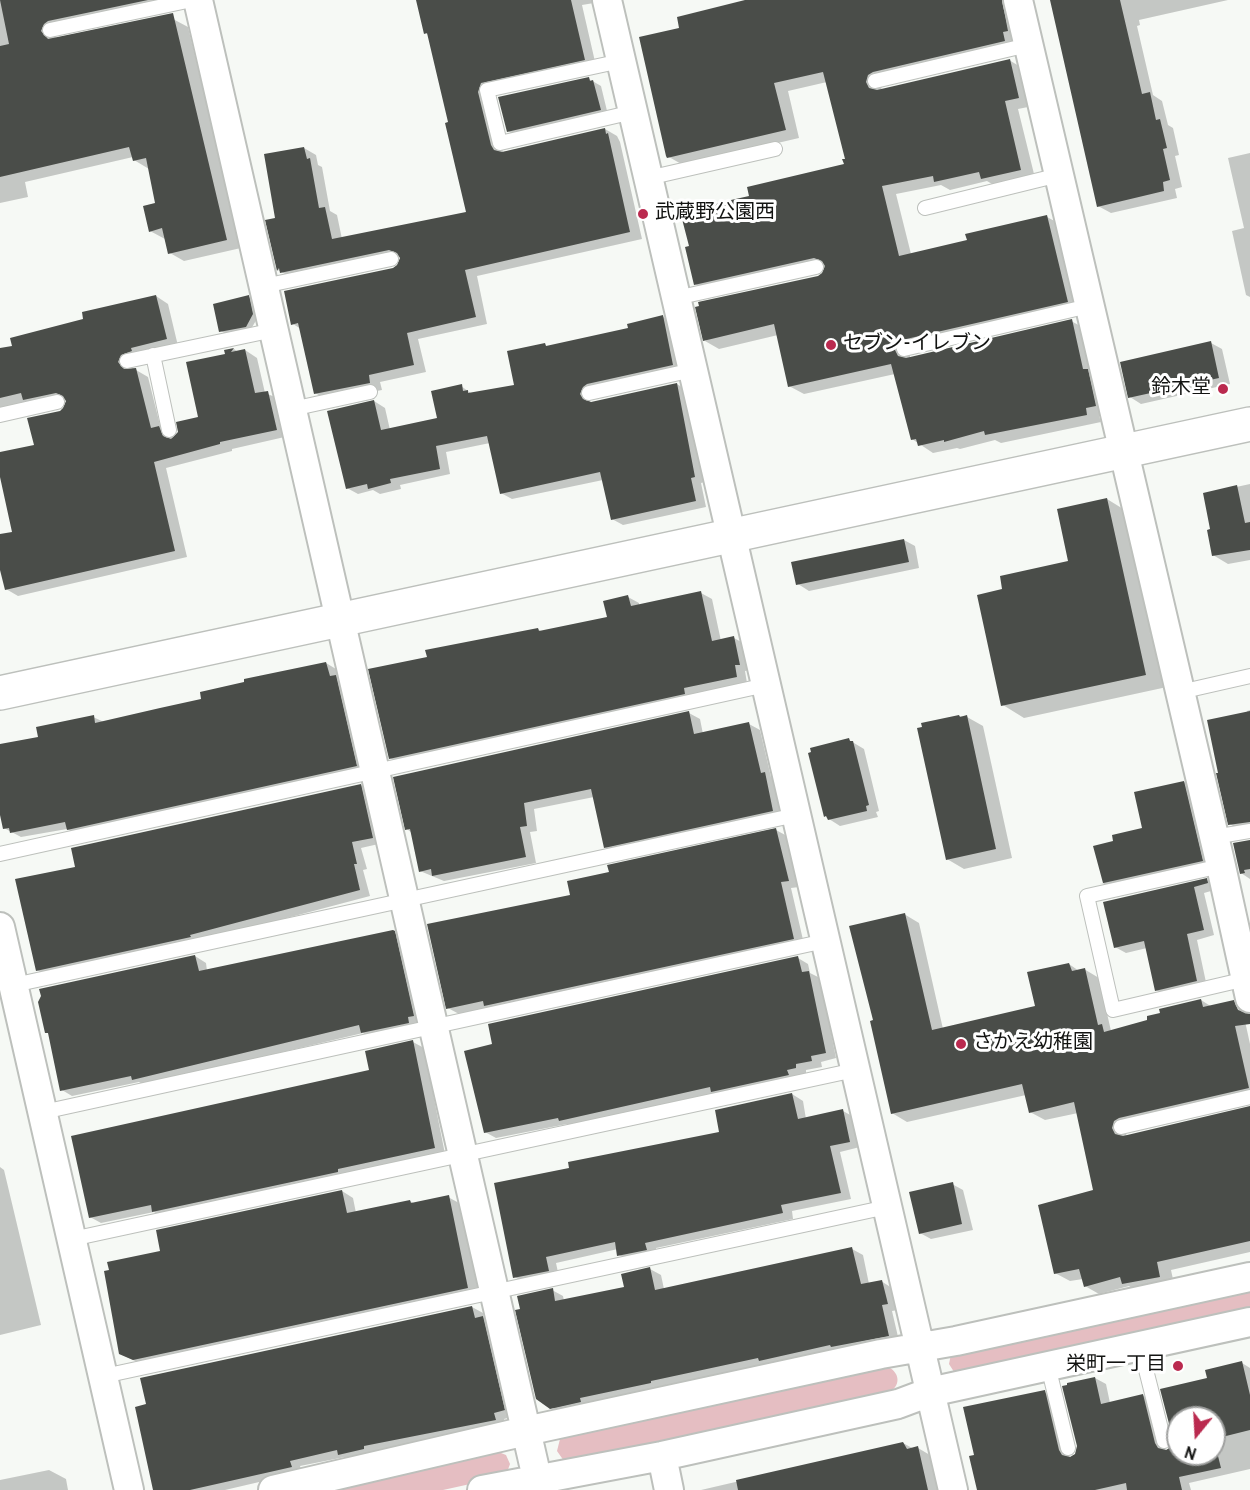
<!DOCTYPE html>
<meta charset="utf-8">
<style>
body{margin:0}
#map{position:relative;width:1250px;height:1490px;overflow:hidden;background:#f6f9f5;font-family:Overpass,sans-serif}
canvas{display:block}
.north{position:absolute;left:1166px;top:1406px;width:60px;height:60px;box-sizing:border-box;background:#fff;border:2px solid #a0a1a0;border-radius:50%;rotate:198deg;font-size:16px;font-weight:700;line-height:24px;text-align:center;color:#121311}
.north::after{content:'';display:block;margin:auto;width:21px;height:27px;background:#ba2a4f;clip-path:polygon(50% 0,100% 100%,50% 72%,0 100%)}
</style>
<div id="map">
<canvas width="1250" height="1490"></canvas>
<div class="north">N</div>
</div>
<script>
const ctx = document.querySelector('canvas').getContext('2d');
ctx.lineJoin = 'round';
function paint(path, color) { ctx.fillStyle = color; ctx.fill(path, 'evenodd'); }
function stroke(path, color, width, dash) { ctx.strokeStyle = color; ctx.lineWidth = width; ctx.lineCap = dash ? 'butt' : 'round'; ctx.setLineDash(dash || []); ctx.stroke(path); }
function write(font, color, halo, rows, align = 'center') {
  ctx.font = font + ' Overpass,"Noto Sans JP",sans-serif'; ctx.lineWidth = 6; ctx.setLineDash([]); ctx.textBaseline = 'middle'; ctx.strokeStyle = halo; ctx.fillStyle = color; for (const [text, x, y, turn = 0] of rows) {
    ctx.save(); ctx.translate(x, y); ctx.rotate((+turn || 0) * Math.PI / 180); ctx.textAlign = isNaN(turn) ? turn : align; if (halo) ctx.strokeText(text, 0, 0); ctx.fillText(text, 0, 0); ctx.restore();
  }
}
paint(new Path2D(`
 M1250,1286V1314L956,1375L949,1364L951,1354Z
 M886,1366C899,1371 902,1384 890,1392L569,1462L564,1461L557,1451L560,1439L564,1436Z
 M496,1451L506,1455L510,1464L506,1475L502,1477L443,1490H317Z`), '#e5bec2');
paint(new Path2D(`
 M0,0H175L56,35L55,40L173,19L188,27L241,248L184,261L170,253L165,239L150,231L157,204L149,169L134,160L133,157L25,182L28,197L0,203Z
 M418,0H593L594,3L582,5L596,66L498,87L490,100L503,152L605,129L617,136L620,142L642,239L477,276L487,324L418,339L426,372L380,382L382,390L328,400L315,393L301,329L293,324L394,269L401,263V257L294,279L278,270L267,222L277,219L304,148L316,155L318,165L322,167L330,211L337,215L342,239L467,213L450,123L429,35L425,33Z
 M755,0H999L1002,9L1017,17L1019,49L883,83L881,90L1009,60L1024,69L1033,106L1018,109L1035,178L997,187L987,181L950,190L941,185L896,194L911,254L968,241L1047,217L1062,225L1082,310L910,354V358L1071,321L1086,329L1110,413L1099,416L1101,422L1001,443L995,440L960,449L957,448L933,453L912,439L895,374L804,394L789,386L778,335L719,349L705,341L819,277L826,271L825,267L710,292L695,284L691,247L699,217L751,197L846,166V160L827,82L788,91L799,138L683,165L669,157L681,29Z
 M1052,0H1228L1139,20L1140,25L1137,26L1153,95L1162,101L1168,125L1173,128L1179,155L1175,156L1182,187L1175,189L1177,198L1111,213L1098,206Z
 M589,79L601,86L608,115L516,136L508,131Z
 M1250,153V297L1246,295L1232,231L1244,228L1228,158Z
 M156,296L168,304L178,346L133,361L130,370H136L148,377L161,429L171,435L173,439L200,418L226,355L225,351L234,349L238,352L245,350L257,358L265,393L280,399L289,436L232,449V451L166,468L187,557L18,596L6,589L0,564V536L14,533L0,470V453L36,446L60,412L65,409L68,400L37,407L28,401L0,408V350L14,347L85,320Z
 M249,297L254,300L258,317L251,329L226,334L221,331Z
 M663,317L674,323L683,371L593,393L590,401L591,403L677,384L688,391L705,482L701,483L706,507L623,525L612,519L603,480L512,499L501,493L490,443L446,452L450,474L400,485L401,489L380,494L373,490L358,494L347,488L374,401L385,408L390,430L438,419L461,386L472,394L516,386L545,345L548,347L630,329Z
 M1211,343L1222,349L1230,384L1141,404L1130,397Z
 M1250,484V560L1228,564L1213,555L1212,530L1204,494Z
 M1107,499L1128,512L1167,687L1024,718L1003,705L1004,590L1070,562Z
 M904,540L915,546L919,568L809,591L798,584Z
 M701,593L712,599L721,641L734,638L745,644L750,670L745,671L747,683L694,694L695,699L401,764L390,758L428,658L538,629L542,632L608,618L628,597L639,603V606Z
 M326,663L336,669L338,678L345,682L366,771L78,835L67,829L21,837L4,828L0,808V746L40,738L93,717L104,722L203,700Z
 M1250,710V831L1242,832L1230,824L1247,711Z
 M689,713L700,719L703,734L749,724L760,730L771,777L776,780L783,817L616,853L605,847L594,797L534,809L537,831L530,832L536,863L444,881L420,871L412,833L407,829Z
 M959,716L967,717L983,726L1012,858L964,869L947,859Z
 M849,740L864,749L879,811L876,812L878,817L840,826L829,819Z
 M1184,782L1194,788L1213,866L1111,889L1103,884L1104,883L1094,847L1115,842L1144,830Z
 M361,785L371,791L383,843L361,848L367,869L363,870L370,896L200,941L47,976L37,970L76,868Z
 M776,830L787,836L799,887L791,888L804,944L496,1012L489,1007L459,1014L448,1008L572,896L611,873Z
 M1250,841V879L1241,873Z
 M1207,880L1218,886V889L1204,893L1214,935L1197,940L1207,987L1167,996L1156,990L1147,948L1126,953L1115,947L1105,903Z
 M904,914L919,923L943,1029L1037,1007L1069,964L1079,971L1084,969L1099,978L1111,1031L1149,1021L1201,1000L1212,1007L1228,1003L1243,1012L1250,1044V1099L1134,1126L1126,1134L1127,1136L1250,1108V1252L1171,1270L1174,1284L1138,1292L1129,1286L1099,1294L1085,1286L1083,1279L1070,1281L1055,1273L1094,1192L1078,1113L1045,1120L1030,1112L1026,1095L907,1122L892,1113L875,1021Z
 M393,932L405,939L419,1028L373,1039L363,1033L144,1085L139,1082L72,1096L62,1090L50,1034L46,1032L195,956L206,963L207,971Z
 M798,958L808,964L810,973L820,978L836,1058L821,1062L822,1067L806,1070V1074L570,1126L567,1124L496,1138L485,1132Z
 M413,1042L424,1048L445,1154L164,1218L154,1212L101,1223L90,1217L371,1071Z
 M792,1094L803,1101L806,1119L843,1111L854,1117L860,1147L840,1152L851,1199L792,1211L793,1219L656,1248L657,1255L630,1261L619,1255L618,1249L556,1263L559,1277L526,1284L515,1277L571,1169L721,1133Z
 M0,1167L4,1170L41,1325L0,1335Z
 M952,1184L963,1190L973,1230L931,1239L920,1233Z
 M342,1191L353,1198L356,1213L410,1201L415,1204L448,1197L459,1203L479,1294L146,1366L120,1354L162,1252Z
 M852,1249L863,1255L869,1284L881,1281L892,1288L898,1310L892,1311L899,1341L767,1364L661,1386L662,1389L562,1414L551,1407L552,1290L563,1296L564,1301L626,1289L650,1269L661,1275L664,1289Z
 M472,1307L483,1313L484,1319L493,1324L515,1416L504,1419L506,1425L350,1460L345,1457L300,1466L302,1472L225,1490H154Z
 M1242,1363L1250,1368V1469L1189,1483L1191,1490H979L975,1456L1044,1392L1055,1398L1070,1458L1076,1455L1095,1378L1106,1384L1110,1403L1142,1395L1153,1401L1166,1451L1172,1448L1174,1439L1162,1390L1209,1379ZM1178,1418H1214V1454H1178Z
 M903,1443L914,1449L918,1448L935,1458L942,1490H701Z
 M49,1470L66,1479L68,1490H0V1480Z`), '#0003');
paint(new Path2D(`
 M0,0H148L48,21L44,24L41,31L48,39L173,13L227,240L168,254L162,228L149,232L143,206L155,203L146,158L133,161L129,147L0,177V46L9,44Z
 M416,0H571L585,60L481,83L478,92L491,145L494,150L502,152L605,128L606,134L608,133L630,232L465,270L476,317L407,333L414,365L369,375L370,383L314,394L298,323L291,325L284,291L393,268L397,265L400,258L397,253L389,250L280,273L279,268L277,271L265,220L275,218L264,154L304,147L307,159L310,158L319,208L325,207L332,239L466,212L445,123L448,122L427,33L424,34Z
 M745,0H1002L1008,31L1003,32L1005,41L873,72L868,75L866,82L869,88L877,90L1010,59L1019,98L1005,101L1021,170L981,179L979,172L934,182L933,176L882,186L899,256L967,240L965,234L1047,215L1068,302L902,340L897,343L895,350L898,356L906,358L1072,319L1083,369H1088L1096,406L1086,408L1087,415L985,435L984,431L944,442V440L918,446L916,439L911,440L891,364L788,387L774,324L703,341L695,307L699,306L698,302L818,276L822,273L825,266L822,261L814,258L694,285L685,247L689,246L682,219L697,216L695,208L749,196L747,187L844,164L842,159H845L823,72L774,83L786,130L667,158L666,156L639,37L679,28L677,17Z
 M1050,0H1120L1142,94L1150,92L1156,120L1160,119L1167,148L1163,149L1170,180L1163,182L1164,191L1097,207Z
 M589,77L590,81L593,80L601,110L507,132L498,97Z
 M156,295L167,339L131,348L132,351L121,355L118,362L124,369L136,368L151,428L159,426L163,436L171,439L178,432L176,422L198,417L186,362L225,354L224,350L234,348L231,352L245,349L255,393L268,391L277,430L220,442V444L154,462L175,551L5,590L0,570V534L12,532L0,477V452L34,445L27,418L60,411L63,408L66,401L63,396L56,393L23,400L21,393L0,398V348L12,346L10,338L83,319L82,312Z
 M249,295L253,314L246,327L219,332L213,304Z
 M663,315L673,365L587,384L583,387L580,394L583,399L591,402L677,383L695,477L691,478L696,501L611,520L600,472L500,494L487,436L436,446L440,469L390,479L391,483L368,489L367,484L346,489L327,411L374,400L381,430L437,418L431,391L462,384L463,391L468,390V393L514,385L507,351L545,343L546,346L628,328L627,324Z
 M1211,341L1219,378L1128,398L1120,362Z
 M1237,485L1245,523L1250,522V550L1212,556L1207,530L1210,529L1203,493Z
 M1107,498L1146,675L1001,706L977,595L1002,589L1000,576L1068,561L1057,509Z
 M904,539L909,562L796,585L791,562Z
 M701,591L712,641L734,636L740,665H735L737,677L684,688L685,694L389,759L368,669L427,657L425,650L538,628L539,631L607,617L603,601L628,595L631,606Z
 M326,662L330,676L336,675L357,766L67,830L65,822L10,833L9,828L3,829L0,815V744L38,737L36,727L94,715L95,723L160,708L201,699L200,692L244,682V679Z
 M689,711L694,734L749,722L761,773L765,772L773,811L604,848L591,789L524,803L527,826L520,827L526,857L432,876L431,869L419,872L410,829L405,830L393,777Z
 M1250,711V822L1228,825L1216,773H1218L1207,720Z
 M959,715L960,717L967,715L996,849L946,860L917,728L922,727L921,723Z
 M849,738L850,741H853L869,805L866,806L867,811L828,820L826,816L824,817L808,753L811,752L810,748Z
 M1184,781L1203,861L1099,884L1103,883L1093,846L1113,841L1112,835L1142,828L1134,792Z
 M361,784L373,838L352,842L357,864H354L360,890L190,935L191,937L36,971L15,879L75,867L71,848Z
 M776,828L789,881L781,882L794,939L484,1006L483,1001L446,1009L427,924L570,895L567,881L609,872L607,865Z
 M1250,840V869L1244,870L1245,873L1240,874L1233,843Z
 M1207,878L1208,883L1194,887L1204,930L1187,934L1197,981L1155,991L1144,941L1114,948L1103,902Z
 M905,913L932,1030L1035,1006L1027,972L1069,963L1072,971L1085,968L1098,1025L1102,1024L1104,1032L1147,1020V1016L1160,1013L1159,1009L1201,999L1203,1007L1234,1000L1238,1010L1250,1014V1024L1235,1026L1249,1088L1119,1118L1114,1121L1112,1128L1115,1134L1123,1136L1250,1106V1241L1157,1262L1160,1277L1122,1284L1120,1277L1084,1287L1079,1269L1054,1274L1038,1205L1093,1190L1074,1102L1029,1113L1022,1084L891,1114L870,1021L873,1020L849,926Z
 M393,930L395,931L414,1016L408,1017L409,1023L361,1033L359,1025L132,1080L131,1076L60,1091L48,1033H45L38,1002L41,996L39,989L195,955L199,971Z
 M798,956L802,972L809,971L826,1053L811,1056L812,1061L796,1064V1068L787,1070L789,1075L711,1092L710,1087L559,1121L558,1118L484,1133L464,1051L492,1044L488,1024Z
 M413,1040L435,1148L338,1169V1172L152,1212L151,1205L89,1218L71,1136L369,1070L365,1051Z
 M792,1093L798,1119L843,1109L850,1142L830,1146L841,1193L781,1205L783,1213L645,1243L647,1250L617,1256L615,1242L546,1257L549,1271L513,1278L494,1183L569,1168L568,1162L719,1132L715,1110Z
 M953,1182L962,1224L919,1234L909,1192Z
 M342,1190L347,1213L410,1200L411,1203L449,1195L468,1288L133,1360L119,1354L104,1271L109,1270L107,1262L160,1251L156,1230Z
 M852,1247L861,1284L882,1280L888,1304L882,1305L889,1336L831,1347L830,1345L759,1361L758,1358L651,1381V1383L580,1398L581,1402L550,1409L536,1399L515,1310L520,1309L517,1296L553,1288L555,1301L624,1287L621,1274L650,1267L655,1290Z
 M472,1306L475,1318L483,1316L505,1410L494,1413L496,1420L364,1446V1449L338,1455L337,1450L290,1461L292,1467L190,1490H153L135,1407L146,1404L140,1378Z
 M1242,1361L1250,1395V1430L1214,1439V1418H1178V1454H1214V1440L1221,1468L1179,1477L1182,1490H1127L1126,1483L1095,1490H977L969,1456L974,1455L963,1407L1045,1390L1059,1450L1062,1455L1070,1457L1075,1454L1077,1446L1062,1386L1067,1385V1383L1095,1377L1101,1404L1143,1394L1155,1443L1158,1448L1166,1450L1171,1447L1173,1439L1160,1389L1207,1378L1205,1370Z
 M903,1442L907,1449L918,1446L928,1490H738L736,1480Z`), '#4a4d49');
const service = new Path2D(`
 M50,30L192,0
 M621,61L487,90L500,143L633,112
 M875,81L1028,45
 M648,178L775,149
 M925,208L1059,175
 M264,286L391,259
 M676,298L816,267
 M904,349L1089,306
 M153,355L169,430
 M127,361L274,330
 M589,393L693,370
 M292,409L370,392
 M0,415L57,402
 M1180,692L1250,676
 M1214,837L1250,831
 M0,854L766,685
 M1221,866L1087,896L1113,1010L1246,979
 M14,985L796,815
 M43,1112L825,941
 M1121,1127L1250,1097
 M72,1239L855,1070
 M1140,1346L1164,1441
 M1048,1366L1068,1448
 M104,1376L887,1207`);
const minor = new Path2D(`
 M198,0L537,1478
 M607,0L953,1490
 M1018,0L1221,866L1250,998
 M0,927L129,1490
 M662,1456L669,1490
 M273,1490L526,1431L881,1354L956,1341L1250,1277
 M482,1490L662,1456L898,1404L930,1392L1250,1322`);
const tertiary = new Path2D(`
 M0,693L1250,424`);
stroke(service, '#bdc0bc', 16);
stroke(minor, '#bdc0bc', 32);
stroke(tertiary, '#bdc0bc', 36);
stroke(service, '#fff', 14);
stroke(minor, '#fff', 28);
stroke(tertiary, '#fff', 33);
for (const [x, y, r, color] of [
 [643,214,6,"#ba2a4f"],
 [831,345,6,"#ba2a4f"],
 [1223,389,6,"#ba2a4f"],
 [961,1044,6,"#ba2a4f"],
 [1178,1366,6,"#ba2a4f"]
]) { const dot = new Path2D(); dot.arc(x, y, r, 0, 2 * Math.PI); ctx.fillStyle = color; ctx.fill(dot); stroke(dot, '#fff', 2); }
write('20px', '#121311', '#fff', [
 ["武蔵野公園西",655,214],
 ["セブン-イレブン",843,345],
 ["鈴木堂",1211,389,"right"],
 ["さかえ幼稚園",973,1044],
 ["栄町一丁目",1166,1366,"right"]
], 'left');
</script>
